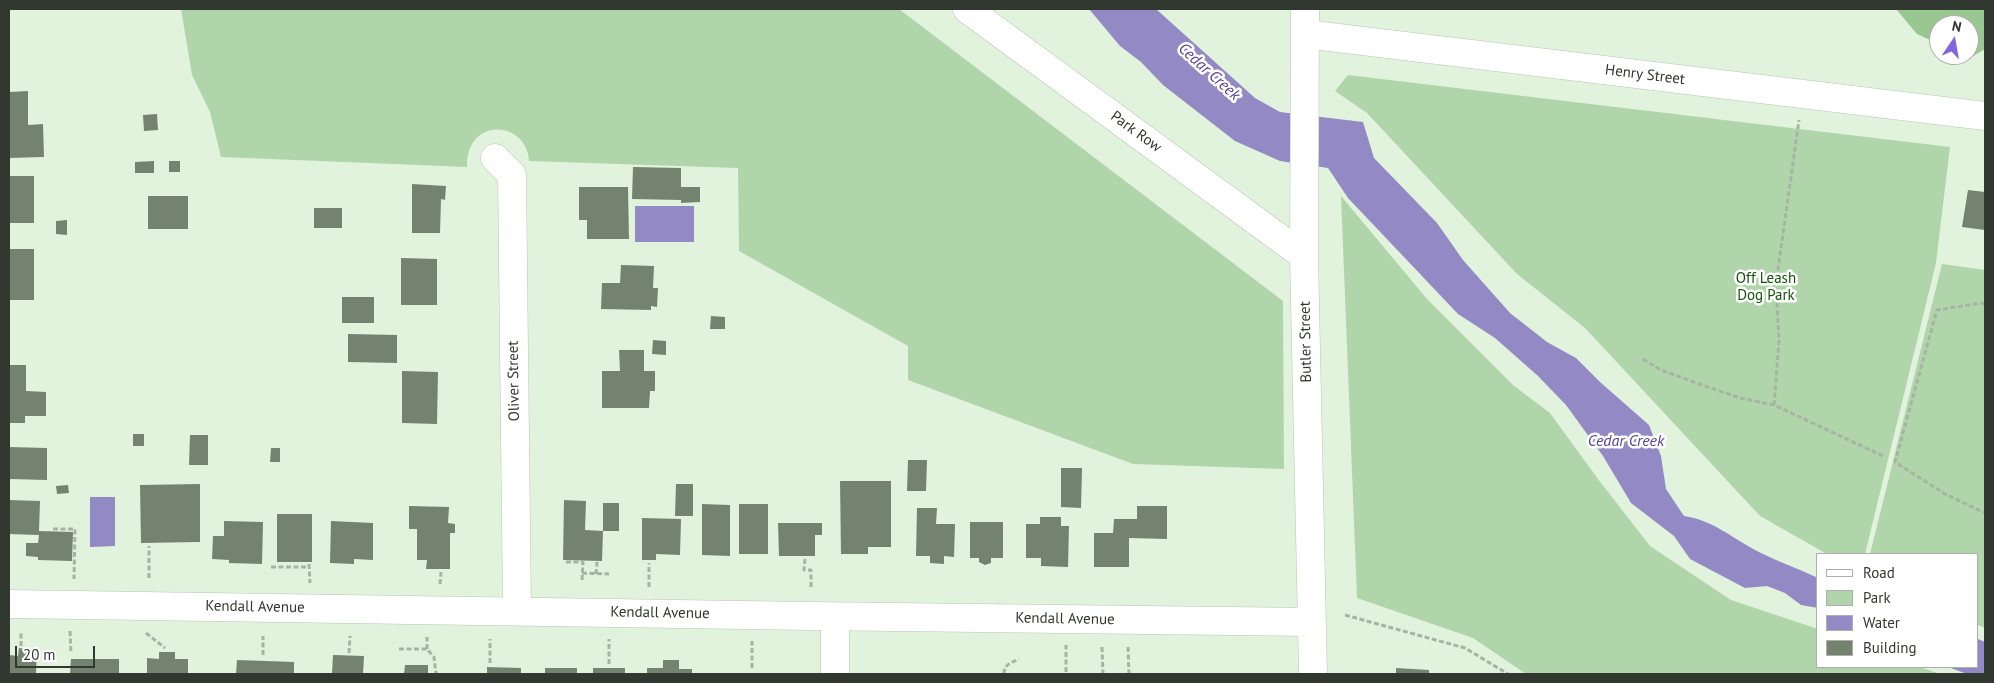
<!DOCTYPE html>
<style>
body{margin:0}
#map{position:relative;width:1994px;height:683px;overflow:hidden;background:#e1f3dd;font-family:"PT Sans",sans-serif}
canvas{display:block}
.frame{position:absolute;inset:0;border:10px solid #313830;pointer-events:none}
.legend{position:absolute;left:1816px;top:553px;width:162px;height:115px;box-sizing:border-box;background:#fff;border:1px solid #adafac;margin:0;padding:6px 9px;list-style:none;font-size:15px;color:#313830}
.legend li{display:flex;align-items:center;gap:10px;height:25px}
.legend b{width:25px;border:1px solid #adafac}
.north{position:absolute;left:1929px;top:15px;width:50px;height:50px;box-sizing:border-box;background:#fff;border:1px solid #adafac;border-radius:50%;rotate:12deg;font-size:14px;font-weight:700;line-height:20px;text-align:center;color:#313830}
.north::after{content:'';display:block;margin:auto;width:18px;height:22px;background:#8365e0;clip-path:polygon(50% 0,100% 100%,50% 72%,0 100%)}
.scale{position:absolute;left:15px;top:646px;width:80px;height:22px;box-sizing:border-box;border:2px solid #313830;border-top:0;padding-left:6px;font-size:15px;line-height:18px;white-space:nowrap;color:#313830;-webkit-text-stroke:4px #fff;paint-order:stroke}
</style>
<div id="map">
<canvas width="1994" height="683"></canvas>
<div class="frame"></div>
<ul class="legend">
<li><b style="height:6px;background:#fff"></b>Road</li>
<li><b style="height:14px;background:#b1d5aa"></b>Park</li>
<li><b style="height:14px;background:#9389c5"></b>Water</li>
<li><b style="height:14px;background:#738370"></b>Building</li>
</ul>
<div class="north">N</div>
<div class="scale">20 m</div>
</div>
<script>
const ctx = document.querySelector('canvas').getContext('2d');
ctx.lineJoin = 'round';
function paint(path, color) { ctx.fillStyle = color; ctx.fill(path, 'evenodd'); }
function stroke(path, color, width, dash) { ctx.strokeStyle = color; ctx.lineWidth = width; ctx.lineCap = dash ? 'butt' : 'round'; ctx.setLineDash(dash || []); ctx.stroke(path); }
function write(font, color, halo, rows, align = 'center') {
  ctx.font = font + ' "PT Sans",sans-serif'; ctx.lineWidth = 5; ctx.setLineDash([]); ctx.textBaseline = 'middle'; ctx.strokeStyle = halo; ctx.fillStyle = color; for (const [text, x, y, turn = 0] of rows) {
    ctx.save(); ctx.translate(x, y); ctx.rotate((+turn || 0) * Math.PI / 180); ctx.textAlign = isNaN(turn) ? turn : align; if (halo) ctx.strokeText(text, 0, 0); ctx.fillText(text, 0, 0); ctx.restore();
  }
}
paint(new Path2D(`
 M181,9H899L1283,301L1284,469L1133,464L908,380V346L739,251L738,168L529,161C527,120 466,116 467,167L221,157L210,112L192,75Z
 M1348,75L1950,147L1936,263L1865,554H1827L1760,516L1585,328L1517,274L1367,113L1335,91Z
 M1341,196L1427,299L1513,385L1550,413L1598,479L1650,546L1731,600L1818,629V667H1920L1940,674H1526L1473,638L1357,598Z
 M1942,264L1985,270V628L1978,625V554H1870Z`), '#b1d5aa');
paint(new Path2D(`
 M1896,9H1985V49L1970,58L1963,55H1969V25H1939V44L1917,34Z`), '#99c791');
paint(new Path2D(`
 M1089,9H1156L1255,98L1280,112L1363,122L1374,158L1437,223L1463,260L1510,313L1547,342L1576,358L1600,382L1649,425L1661,456L1666,489L1684,516C1714,520 1734,540 1761,553C1779,562 1799,569 1818,578V608L1801,605L1785,593L1767,586L1745,588L1690,559L1674,536L1631,503L1603,456L1566,405L1538,376L1495,338L1458,314L1348,198L1328,168L1280,161L1235,141L1163,85L1141,62L1120,46Z
 M635,206H694V242H635Z
 M90,497H115V546L90,547Z
 M1978,639L1985,642V674H1967L1948,667H1978Z`), '#9389c5');
paint(new Path2D(`
 M28,91V125L43,124L44,157L9,158V92Z
 M157,114L158,130L144,131L143,115Z
 M154,161V173H135V162Z
 M169,161H180V172H169Z
 M633,167L681,168V187H700V202L681,203V200L632,199Z
 M9,176H34V223H9Z
 M412,184L446,186L445,200L441,199L440,233H412Z
 M579,187H628L629,239H587V220H579Z
 M1968,190L1985,192V230L1962,227Z
 M148,196H188V229H148Z
 M314,208H342V228H314Z
 M67,220V235L56,234V221Z
 M9,249H34V300H9Z
 M401,258L437,259V305H401Z
 M621,265L654,266L653,288H658L657,307L651,306V310L601,309L602,283H620Z
 M342,297H374V323H342Z
 M711,316L725,317V329H710Z
 M348,334L397,335V363L348,362Z
 M653,340L666,341V355L652,354Z
 M619,350H644V371H655V391H650L649,408H602V371H620Z
 M9,365H26V391L46,392V416H25V423H9Z
 M402,371L438,372L437,424L402,423Z
 M133,434H144V446H133Z
 M190,435H208V465H189Z
 M9,447L47,448V480L9,479Z
 M271,448H280V462H270Z
 M908,460H927L926,491H907Z
 M1061,468H1082L1081,508L1061,507Z
 M840,481H891V547H868V554H841Z
 M200,484V542L141,543L140,485Z
 M676,484H693V516H675Z
 M68,485L69,493L57,494L56,486Z
 M9,500L40,501L39,531L73,532L72,561L38,560V557L26,556V543H38L39,535L9,534Z
 M564,500L586,501L585,530L603,531V503H619V531H603L602,561L563,560Z
 M702,504L730,505V556L702,555Z
 M739,504H768V554H739Z
 M409,506L449,507L448,523L455,524V533H450V569H426L427,560H417V529H409Z
 M1137,506H1167V539L1129,538V567H1094V533H1113L1114,519H1137Z
 M917,508H937L936,524H955L954,557L944,556V564L930,563V556H916Z
 M277,514H312V562H277Z
 M1040,517H1061V526H1069L1068,567L1041,566V558H1026V524H1040Z
 M642,518L681,519L680,555L656,554V560H642Z
 M224,521L263,522L262,564L229,563V560L212,559L213,536H224Z
 M331,521L373,523V560L354,559V564L330,563Z
 M970,522H1003V558H991V563L985,565L979,562V558H970Z
 M778,523H822V535H815V556H779Z
 M19,648L37,650L36,674H9V655L18,656Z
 M159,652H175V659H188V674H147V658L159,659Z
 M333,655L364,656L363,674H332Z
 M71,659H119V674H70Z
 M237,660L294,662V674H236Z
 M663,660H679V669H692V674H647V668H663Z
 M405,665H428V674H404Z
 M487,667L521,668V674H487Z
 M545,668H577V674H545Z
 M593,668H625V674H593Z
 M1396,668L1429,670V674H1396Z`), '#738370');
const street = new Path2D(`
 M967,9L1304,256
 M1305,9L1304,256L1313,674
 M1305,34L1985,116
 M495,158L512,175L517,611
 M9,604L811,616L1312,622
 M835,674V617`);
stroke(street, '#b6c7b3', 29);
stroke(new Path2D(`
 M1985,304L1981,303L1937,310L1895,462L1945,494L1985,513
 M1643,359L1661,370L1702,385L1740,398L1774,405L1883,456
 M1774,405L1779,341L1776,284L1799,120
 M53,529H75L74,579
 M805,559L804,570H811V589
 M566,562H583L582,582
 M309,564L310,583
 M271,567H310
 M582,573L609,574
 M596,574L597,562
 M149,578V546
 M440,584L441,572
 M649,587V563
 M1345,615L1465,648L1508,674
 M70,631L71,653
 M146,633L165,648
 M21,646V631
 M1102,647L1103,674
 M1128,647L1129,674
 M399,649H427L434,657L436,674
 M427,649V637
 M349,653L350,636
 M263,655V636
 M490,663V639
 M609,664V639
 M752,668V641
 M1066,672V645
 M1004,674C1004,664 1011,663 1019,659`), '#a6b4a3', 3, [5, 2.5]);
stroke(street, '#fff', 28);
write('15px', '#313830', '#fff', [
 ["Henry Street",1645,75,7],
 ["Park Row",1136,132,36],
 ["Butler Street",1306,342,-91],
 ["Oliver Street",514,381,-91],
 ["Kendall Avenue",255,607,1],
 ["Kendall Avenue",660,613,1],
 ["Kendall Avenue",1065,619,1]
]);
write('15px', '#145108', '#fff', [
 ["Off Leash",1766,279],
 ["Dog Park",1766,296]
]);
write('italic 16px', '#55448f', '#fff', [
 ["Cedar Creek",1209,72,42],
 ["Cedar Creek",1626,441]
]);
</script>
